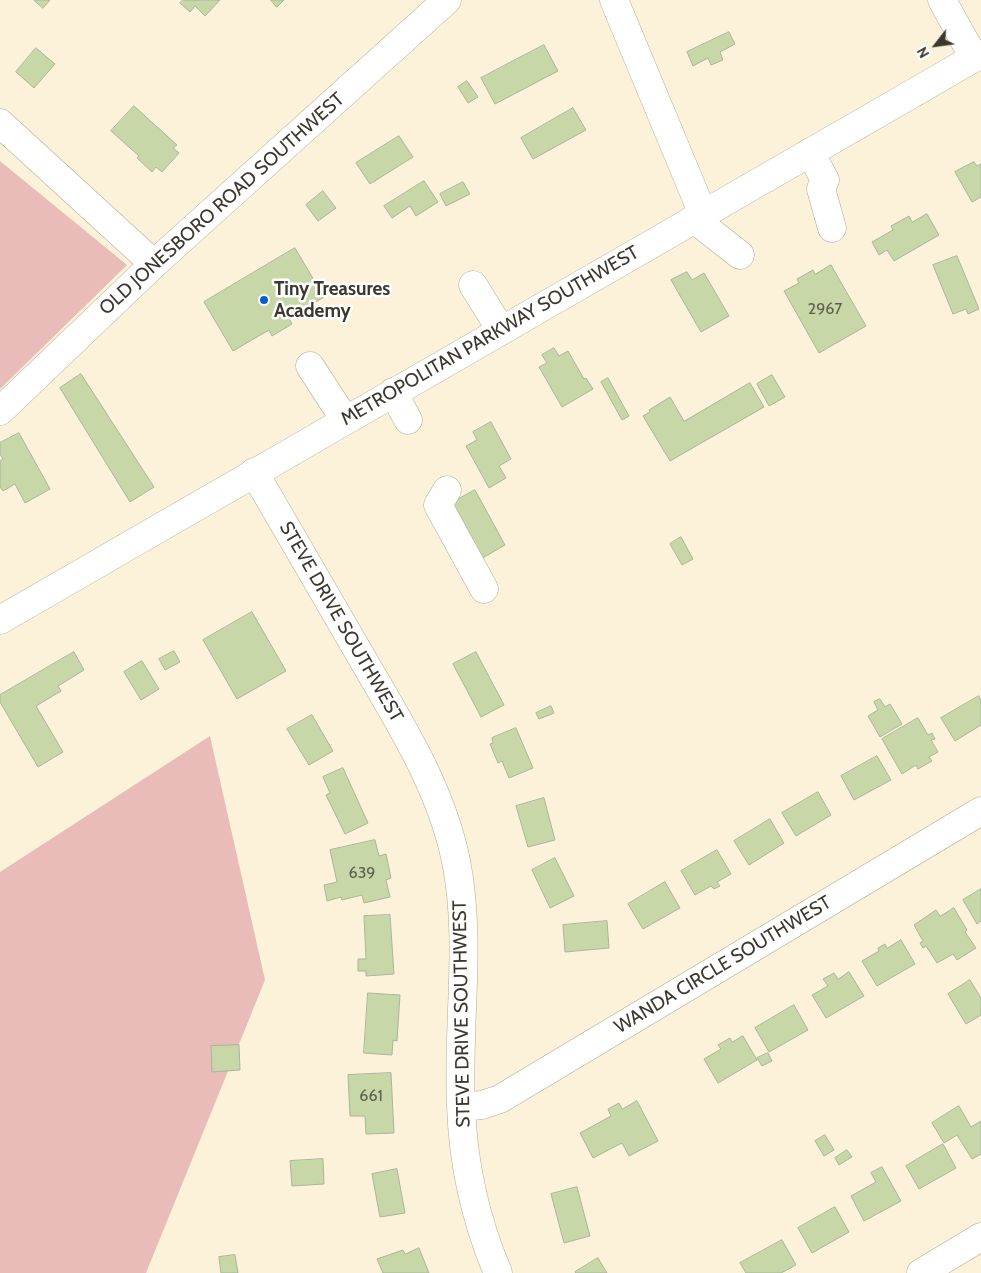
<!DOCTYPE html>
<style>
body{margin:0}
#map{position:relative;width:981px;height:1273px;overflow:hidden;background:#fbf2d9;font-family:Cabin,sans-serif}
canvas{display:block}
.north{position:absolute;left:911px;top:20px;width:50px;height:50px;-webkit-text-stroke:4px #fff;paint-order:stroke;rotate:240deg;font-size:14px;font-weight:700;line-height:20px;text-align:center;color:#3c382e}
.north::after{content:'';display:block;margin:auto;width:18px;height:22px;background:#3c382e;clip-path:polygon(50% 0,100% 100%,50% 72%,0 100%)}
</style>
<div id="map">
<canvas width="981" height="1273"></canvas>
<div class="north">N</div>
</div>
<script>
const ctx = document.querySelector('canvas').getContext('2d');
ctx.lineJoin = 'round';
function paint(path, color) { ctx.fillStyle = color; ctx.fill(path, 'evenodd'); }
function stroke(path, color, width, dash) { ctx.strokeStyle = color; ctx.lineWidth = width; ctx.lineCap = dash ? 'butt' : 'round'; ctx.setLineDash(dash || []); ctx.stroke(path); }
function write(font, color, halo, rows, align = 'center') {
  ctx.font = font + ' Cabin,sans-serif'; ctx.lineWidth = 5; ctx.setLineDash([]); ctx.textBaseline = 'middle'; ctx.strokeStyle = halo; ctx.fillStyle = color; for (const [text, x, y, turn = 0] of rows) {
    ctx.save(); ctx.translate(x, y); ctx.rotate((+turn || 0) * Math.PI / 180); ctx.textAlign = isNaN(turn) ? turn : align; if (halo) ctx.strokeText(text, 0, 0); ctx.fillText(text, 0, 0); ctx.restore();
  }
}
paint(new Path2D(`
 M0,161L127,265L0,389Z
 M210,736L265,980L146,1273H0V872Z`), '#e9bcb9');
const building = new Path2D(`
 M34,0H50L43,8Z
 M183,0H220L205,16L195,6L190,12L180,3Z
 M271,0H284L277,7Z
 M729,32L735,44L720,52L723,60L711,65L708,58L693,66L687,52Z
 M544,45L558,71L495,104L481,78Z
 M36,48L55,64L34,88L16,72Z
 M467,81L478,97L468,103L458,87Z
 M134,106L177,145L173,148L179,153L162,172L156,167L152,172L137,158L139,156L111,131Z
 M573,108L586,130L533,159L521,138Z
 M399,136L413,157L370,184L356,163Z
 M974,162L977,166L981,164V197L972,202L955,172Z
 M424,181L438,202L416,216L410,206L392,218L384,206Z
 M463,182L470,194L446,206L440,194Z
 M323,191L336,208L318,221L306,205Z
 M927,214L939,235L894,261L887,250L879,255L872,242L893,230L891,226L909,216L912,222Z
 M295,248L324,297L289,318L292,324L272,336L269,330L233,351L204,302Z
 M957,256L979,309L968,314L966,309L953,314L933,265Z
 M831,265L866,326L819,353L784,291L799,283L797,279L813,270L815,274Z
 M687,272L692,280L704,273L729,316L701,332L671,280Z
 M554,348L559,356L568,351L584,379L586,378L593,389L562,407L539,367L547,363L542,355Z
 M81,374L154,487L130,502L60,388Z
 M772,375L785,397L769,406L757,384Z
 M608,378L629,416L622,420L601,382Z
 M750,383L764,407L670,461L643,416L650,412L649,410L670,397L684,421Z
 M491,422L511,459L499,466L506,478L489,488L466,446L477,440L473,432Z
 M19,433L50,489L25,503L15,484L3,491L0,487V461L3,459L0,454V443Z
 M475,490L505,545L479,560L448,505Z
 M681,537L693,559L682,565L670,544Z
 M252,612L286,671L237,699L203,640Z
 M174,651L180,662L165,670L159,659Z
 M74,652L84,670L58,686L61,691L36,706L63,752L38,767L0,702V695Z
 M476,652L504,705L481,717L453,664Z
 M142,661L159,689L141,700L124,672Z
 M979,696L981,700V725L955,741L941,718Z
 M880,699L885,707L890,704L902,724L880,737L868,716L878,710L874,702Z
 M551,706L554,713L539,719L536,713Z
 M312,715L333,751L309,765L287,729Z
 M918,718L928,735L932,733L935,739L931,740L938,752L929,757L932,761L918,769L916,765L902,774L882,739Z
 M516,728L533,768L509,778L502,761L498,763L490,744L493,743L492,738Z
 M877,756L891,780L854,800L841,776Z
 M343,768L368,823L345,834L326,795L330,793L323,777Z
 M818,792L831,815L796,836L782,813Z
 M544,798L555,840L528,847L516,806Z
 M770,819L784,843L749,865L734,841Z
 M375,840L379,856L386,854L391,878L386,880L390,897L364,903L362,895L342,900L341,897L327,901L324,885L337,882L330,850Z
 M717,850L731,874L717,882L720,886L714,889L711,886L695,895L681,871Z
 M555,858L574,896L550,908L532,870Z
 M665,882L680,908L643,929L628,904Z
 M981,889V921L977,924L963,900Z
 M954,908L967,930L965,932L976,948L957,960L953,954L937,963L926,946L923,948L920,943L923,941L914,925L936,910L940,916Z
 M390,915L394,974L366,976V971H358V959H366L364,916Z
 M607,921L609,948L565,952L563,925Z
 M901,940L915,964L877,986L862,961L879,951L878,948L885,944L887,948Z
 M849,972L864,996L826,1018L812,995L828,986L823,979L834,973L838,979Z
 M970,980L981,998V1015L966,1024L948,994Z
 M368,993L400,995L397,1041L393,1040L392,1055L364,1053Z
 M794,1005L808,1030L769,1052L755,1028Z
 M743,1036L757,1060L718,1083L704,1059L721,1049L718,1045L730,1038L732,1042Z
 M239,1045L240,1070L212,1072L211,1046Z
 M768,1053L772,1061L762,1066L757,1058Z
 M391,1073L394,1133L366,1134L365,1116H350L348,1075Z
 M637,1101L658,1141L629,1156L622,1143L593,1158L580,1133L611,1116L608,1109L619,1103L622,1109Z
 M959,1106L971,1127L981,1121V1154L972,1159L957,1135L944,1143L932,1123Z
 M825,1135L834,1150L824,1156L815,1141Z
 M943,1144L956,1168L919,1189L906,1166Z
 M847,1150L852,1157L839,1165L835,1158Z
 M323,1159L324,1184L292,1186L290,1161Z
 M882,1167L901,1201L864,1221L851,1196L876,1182L871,1173Z
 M397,1169L405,1213L380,1217L372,1174Z
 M577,1187L590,1236L564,1243L551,1194Z
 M835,1207L849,1232L812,1253L798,1228Z
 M782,1240L796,1265L781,1273H746L740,1263Z
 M419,1248L429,1273H383L377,1259L403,1250L405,1254Z
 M235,1255L238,1273H221L219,1257Z
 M598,1258L607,1273H576L575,1272Z`);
paint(building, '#c7d7a8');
stroke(building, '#abb49c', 1);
const minor = new Path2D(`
 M614,0L703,214
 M942,0L974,58
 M0,123L154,264
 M810,152L825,180L821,189L832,228
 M694,219L740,255
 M473,285L501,330
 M310,366L345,420
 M393,392L408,420
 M0,411L154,264L447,0
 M254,472C290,534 326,596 362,658C399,722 441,787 456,861C472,941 457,1024 461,1106C463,1163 476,1221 498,1273
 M447,490L438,505L484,589
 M461,1107L482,1105L500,1099L981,811
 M921,1273L981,1237`);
const major = new Path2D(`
 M0,620L981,54`);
stroke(minor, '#b3aa93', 29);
stroke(major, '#b3aa93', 29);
stroke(minor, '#fff', 28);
stroke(major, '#fff', 28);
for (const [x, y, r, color] of [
 [264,300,5,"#085fc9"]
]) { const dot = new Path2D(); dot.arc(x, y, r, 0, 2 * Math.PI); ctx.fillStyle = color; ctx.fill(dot); stroke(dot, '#fff', 2); }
write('16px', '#5f604c', null, [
 ["2967",825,309],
 ["639",362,873],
 ["661",371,1096]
]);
write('19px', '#3c382e', '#fff', [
 ["OLD JONESBORO ROAD SOUTHWEST",222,204,-42],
 ["METROPOLITAN PARKWAY SOUTHWEST",490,336,-30],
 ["STEVE DRIVE SOUTHWEST",341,622,60],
 ["WANDA CIRCLE SOUTHWEST",723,965,-31],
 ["STEVE DRIVE SOUTHWEST",462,1014,-91]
]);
write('bold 19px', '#3c382e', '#fff', [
 ["Tiny Treasures",274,289],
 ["Academy",274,311]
], 'left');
</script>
